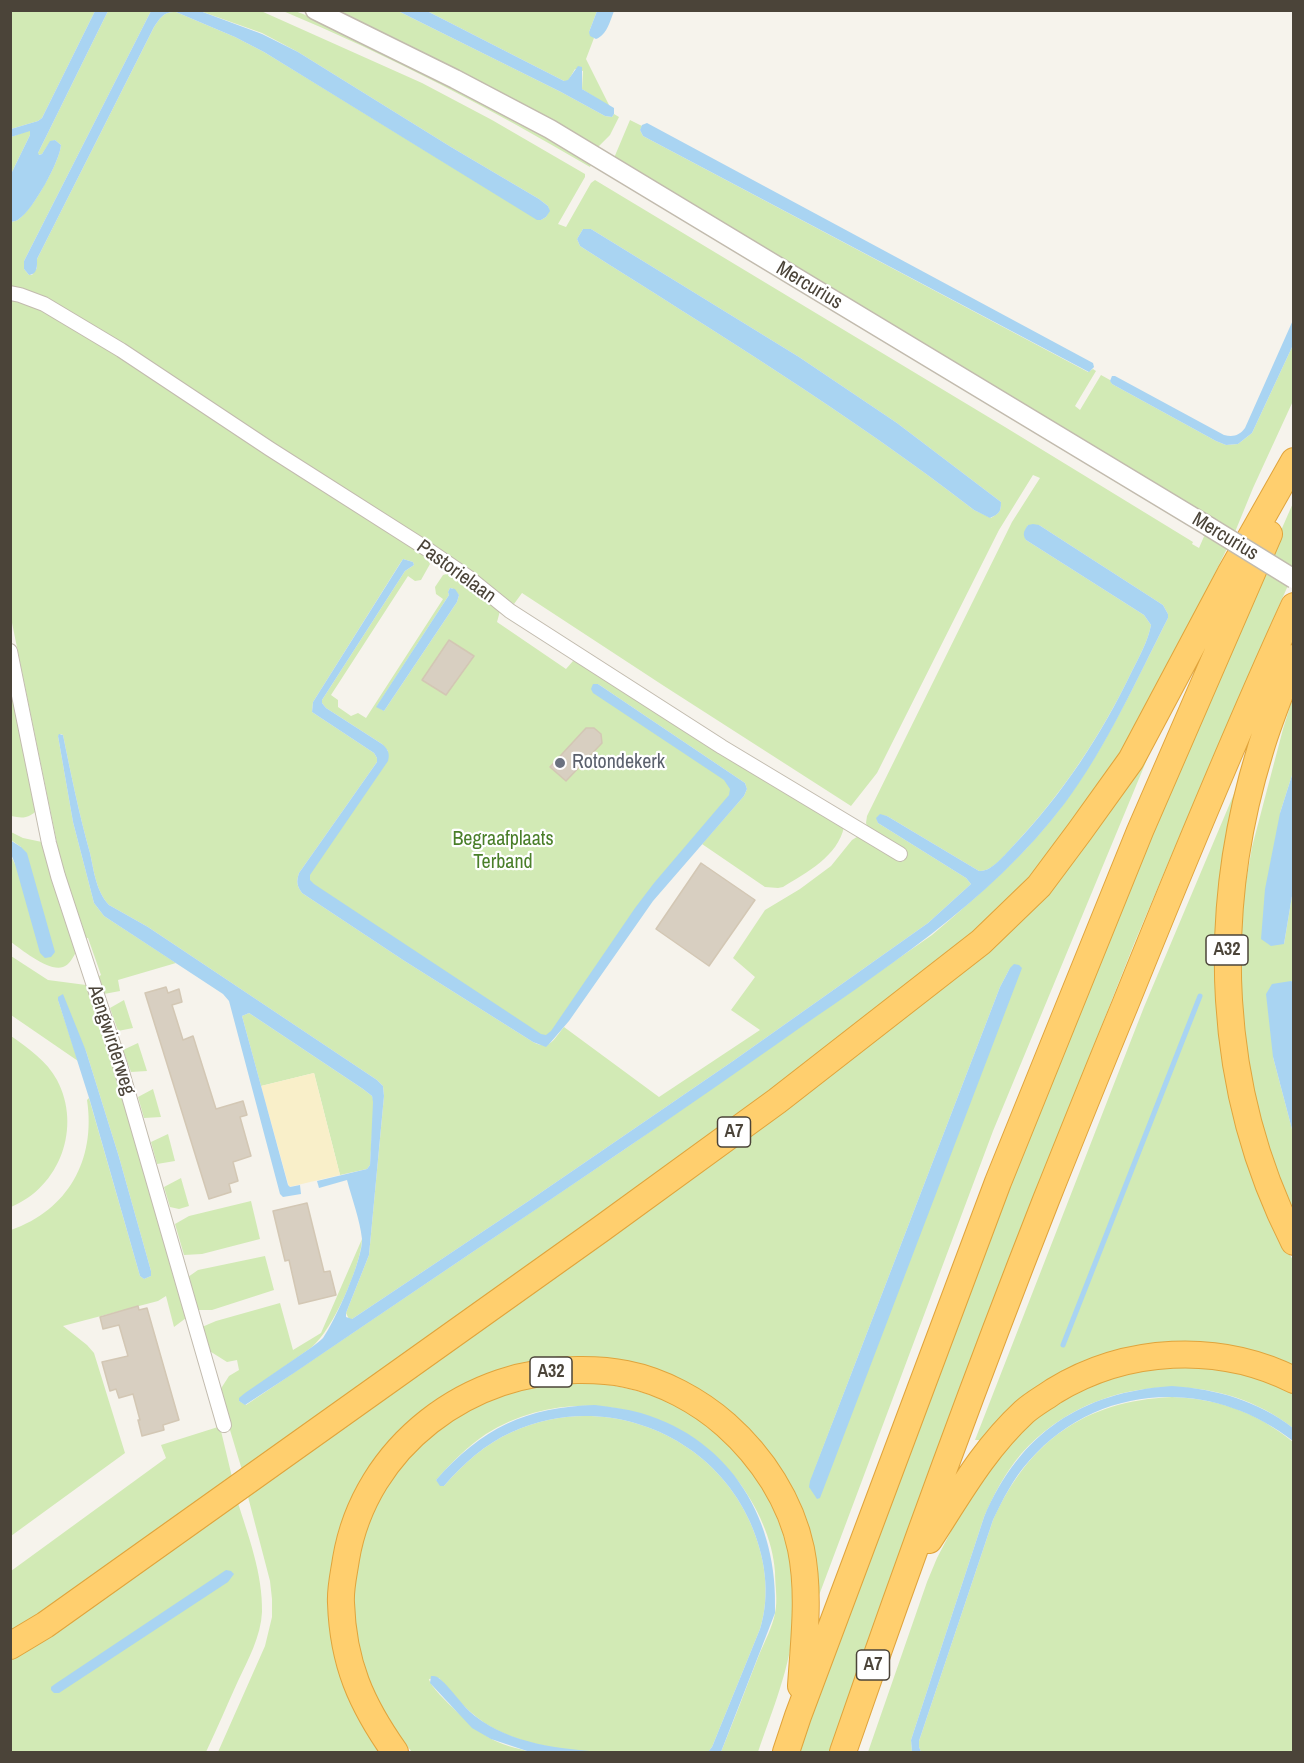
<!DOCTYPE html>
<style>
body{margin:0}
#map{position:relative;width:1304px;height:1763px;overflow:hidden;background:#f6f3ec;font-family:"Archivo Narrow",sans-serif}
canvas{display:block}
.frame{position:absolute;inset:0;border:12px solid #4b4439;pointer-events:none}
</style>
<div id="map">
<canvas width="1304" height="1763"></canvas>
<div class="frame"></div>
</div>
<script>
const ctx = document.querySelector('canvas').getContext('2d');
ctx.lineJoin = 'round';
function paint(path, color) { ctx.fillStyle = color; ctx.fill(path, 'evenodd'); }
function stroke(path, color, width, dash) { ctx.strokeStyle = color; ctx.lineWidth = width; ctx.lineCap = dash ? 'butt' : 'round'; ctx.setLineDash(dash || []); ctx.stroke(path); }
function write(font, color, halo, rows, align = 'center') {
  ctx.font = font + ' "Archivo Narrow",sans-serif'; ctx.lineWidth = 4.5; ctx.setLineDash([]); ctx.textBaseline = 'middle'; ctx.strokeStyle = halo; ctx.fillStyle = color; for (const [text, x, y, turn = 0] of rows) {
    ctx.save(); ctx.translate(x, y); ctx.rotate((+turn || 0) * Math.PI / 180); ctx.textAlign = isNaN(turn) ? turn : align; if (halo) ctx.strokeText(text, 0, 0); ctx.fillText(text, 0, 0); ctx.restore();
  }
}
paint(new Path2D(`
 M11,11H95L42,118L38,121L11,129Z
 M108,11H151L24,261V269L29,275H32L37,268V259L154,27C160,18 164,11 176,12L235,37L264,52L537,219L541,220L546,217L549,210L548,206L539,199L451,147L298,52L262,33L200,11H261L422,83L492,120L585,174V177L558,224L566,227L591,183L595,180L1005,427L1193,542L1192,544L1199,548L1212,518L1204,513L1203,514L1168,495L614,158L630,120L642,126L640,130L643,136L1088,372L1093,369L1096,371L1075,406L1080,410L1101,375L1110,380L1112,384L1216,441L1226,445L1238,444L1252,433L1293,345V401L1253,488L1235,532L1136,736L1067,837L1014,898L968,941L756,1107L313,1422L242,1470L230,1430L220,1390L229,1376L239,1370L237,1360L227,1362L208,1350L202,1327L216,1321L280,1303L293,1350L321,1333L362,1239C361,1266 333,1329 312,1347L240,1398L239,1401L246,1405L625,1149L932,935C979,895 1028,853 1065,802C1107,745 1136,681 1168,618V614L1163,605L1039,525H1028L1024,534L1026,540L1144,615L1151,625C1148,641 1139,657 1132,671C1102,734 1062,794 1014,845C1005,855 992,872 979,871L887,816L880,815L877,818L878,823L966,878L971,884L928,923L733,1061L530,1200L352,1319H349L346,1313L369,1255L384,1096L383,1086L377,1080L148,927L109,905C96,891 94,871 90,853C79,814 71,774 63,735L61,734L58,736L73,822L94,903L104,916L176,963L118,980L120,991L104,994L98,977L101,975L88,938H85L61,863L11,618L10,298L51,313L68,323L424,553L430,564L421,580L415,581L408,576L331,695L338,700V707L351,716L358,713L366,718L443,599L436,594L435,587L443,575L450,573C470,581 483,598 500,611L497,622L566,669L573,661L582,662L720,753L844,827C838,856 806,873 783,887L778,888L765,887L702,844L744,796L747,789L745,783L598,684H594L593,686L741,787L697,842L652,891L623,930L551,1038L542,1041L534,1038L414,965L303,888L301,882L388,751L382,744L326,708L322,703V700L405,571L414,565L413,562L403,559L399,565L313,702L312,712L374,753L377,758V762L299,873C296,882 297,886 302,893L403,960L533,1042C550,1051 553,1040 564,1027L659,1097L760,1030L731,1010L755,977L733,958L765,910L800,889L831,866L852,840L860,835L902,862L908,854L868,829L866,823L867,816L1012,522L1040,478L1033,475L999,530L877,773L851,806L664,686L522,593L514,604L473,576L54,303L41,297L11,288V222C14,221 17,221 19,219C33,209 60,161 61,145L55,140L50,142L42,154L38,155V153ZM583,229H591L799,357L897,423L1001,502C1001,512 999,513 991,518L974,510C849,413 713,331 580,246L577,239ZM450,588H452L459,595L457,602L384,711L377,706L449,595L448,592Z
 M283,11H295L303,14L423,70L592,162L590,167C491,109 389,55 283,11Z
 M332,11H398L561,92L605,116L612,117L614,114L619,117L610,135L597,148L486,85L400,42Z
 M427,11H597L589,32L594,38L586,59L610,107L582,89L583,71L575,69L568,81H564Z
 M30,130V135L11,174V137Z
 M1293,503V574L1215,752L1134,944L1023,1224L907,1534L831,1752H799L941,1361L1066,1044L1158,812Z
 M10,684L35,812C27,819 21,818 11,816Z
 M1293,697V772L1280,813L1284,944L1293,890V982L1291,981L1273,1057L1293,1133V1214L1278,1175L1258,1115L1241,1016L1238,928L1252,847L1283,729Z
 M1155,740L993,1131L818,1598L765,1456L616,1366L426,1414L334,1585L386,1752H218L265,1646L272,1617V1599L270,1581L247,1493L980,955ZM1010,968L810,1481L1000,987Z
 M1244,770L1221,886L1216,985L1227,1064L1285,1247L1293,1260V1368L1268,1356L1236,1347L1172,1343L983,1440H975L1144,1007Z
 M11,832L23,838L42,842L60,906L76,952C73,958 69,965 63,967C49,972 22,950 11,942L10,854L15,864L21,847L11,840Z
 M11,956L48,980L86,985L111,1060L186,1318L174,1327L166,1296L158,1301L63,1326L87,1345L94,1353L125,1453L11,1536V1230C68,1210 96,1160 87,1100L89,1098L140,1276L144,1279L151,1276V1271L119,1157L86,1051L58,1000L78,1061L11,1015Z
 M124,1000L133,1028L118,1031L110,1008Z
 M249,1013L363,1089L372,1096L374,1102L370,1165L367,1169L340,1175L314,1073L261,1086L242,1016Z
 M11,1036C28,1048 47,1061 57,1080C82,1127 60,1187 11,1207Z
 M138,1043L147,1071L131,1072L123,1050Z
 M153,1089L161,1117L144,1118L138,1097Z
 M168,1134L175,1161L157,1164L151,1142Z
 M181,1178L189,1206L179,1209L170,1207L164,1187Z
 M251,1201L260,1239L202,1254L184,1255L175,1224L189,1216Z
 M265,1256L274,1290L212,1310H198L188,1277L198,1270Z
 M1168,1364L1242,1371L1282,1387L1293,1393V1428C1212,1365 1090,1376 1021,1454C1005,1473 994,1494 984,1517L911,1740L912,1752H868L927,1582L937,1558L973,1489L998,1449L1046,1409L1088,1383Z
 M590,1382C613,1385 635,1389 656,1397C746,1432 801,1526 794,1621C791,1666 772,1711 758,1752H721C734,1720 746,1688 759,1655C764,1643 773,1626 775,1613C778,1601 775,1585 775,1572C773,1540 757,1506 738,1481C680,1404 568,1382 486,1434C467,1447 451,1463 436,1480L444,1486C463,1464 485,1444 512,1432C601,1391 710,1432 750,1522C765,1556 771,1594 760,1629L712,1747L708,1752C643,1752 551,1760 493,1728C471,1716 455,1697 439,1678L429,1679C431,1691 478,1731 490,1738C501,1745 517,1748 530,1752H412C334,1661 333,1531 420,1444C441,1423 469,1408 496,1396C526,1384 558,1383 590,1382Z
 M1172,1397C1220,1399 1256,1412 1293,1442V1752H921L919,1747V1741L993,1520C1029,1441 1084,1401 1172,1397Z
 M218,1427L221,1431L232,1477L11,1635V1571L166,1458L161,1445Z
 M237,1500C248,1535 263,1574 262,1612C261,1636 248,1660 238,1681C227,1705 217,1729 206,1752H11V1657Z`), '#d2eab5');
paint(new Path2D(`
 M314,1073L340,1175L289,1187L261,1086Z`), '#f9efc9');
paint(new Path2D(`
 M95,11H108L38,153L39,155L42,154L50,141L55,140L61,145C60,161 33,210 19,219C17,221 14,221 11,222V174L30,135V131L11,137V129L38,121L42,118Z
 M151,11H200L262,34L298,52L451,147L539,199L548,206L550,211L546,217L541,220H537L264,52L235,37L176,12C164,11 160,18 154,27L37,259C37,266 38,274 29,275L24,269V261Z
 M398,11H427L564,81L568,80L578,66L582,67V89L614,108V114L612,117L605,116L561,92Z
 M597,11H614C610,21 607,35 596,39L590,36L589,32Z
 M647,123L1093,363L1094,367L1089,372L643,136L640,130L642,125Z
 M583,229H591L799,357L897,423L1001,502C1001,512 999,514 990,518L974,510C849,413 713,331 580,246L577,239Z
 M1293,320V345L1252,433L1238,444L1226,445L1216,441L1112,384L1110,381L1112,376H1115L1224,435C1233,437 1239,436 1245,428Z
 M1033,524L1039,525L1163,605L1168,614V618C1136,681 1107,746 1065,803C989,904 879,972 777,1044C618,1156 455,1263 294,1373L245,1405L239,1401V1398L245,1393L312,1347C316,1344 320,1341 323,1338C335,1321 363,1259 362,1239C360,1220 352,1199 347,1180L319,1188L317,1181L367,1169L370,1165L373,1102L372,1096L363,1089L249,1013L242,1016L288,1185L290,1187L300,1185L301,1194L283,1197L280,1194L229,1001L223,994L104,916L94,903L73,822L58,736L59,734L63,735C71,774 79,814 90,853C94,871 96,891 109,905L148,927L377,1080L383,1086L384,1096L369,1255L346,1313V1317L352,1319L530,1200L733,1061L928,923L971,884L966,878L878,823L876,818L880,814L887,816L979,871C992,872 1005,854 1014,845C1062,795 1102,734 1132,671C1139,657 1148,641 1151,625L1144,615L1026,540C1022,534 1024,531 1028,525Z
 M403,559L413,562L414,565L405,571L322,700V703L326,708L382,744C388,749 390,753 388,761L310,875V880L314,884L541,1034L546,1035L551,1031L635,908L654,883L729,795L730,789L724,780L593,693L591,689L593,684H598L745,783L747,789L744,796L653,901L569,1021L550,1043L546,1047L533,1042L403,960L302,893C297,886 296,882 299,873L377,762V758L374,753L312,712L313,702Z
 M450,588L455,589L459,595L457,602L384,711L376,707L449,595L448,592Z
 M1293,772V890L1284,944L1271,946L1261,939L1265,889L1280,813Z
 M10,840L21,847L27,853L55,952L51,957L45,958L40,953L15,864L11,854Z
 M1014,964L1019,965L1022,968L820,1498L817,1499L809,1487L810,1481L1000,987L1010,968Z
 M1291,981L1294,982L1293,1133L1273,1057L1266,994L1272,984Z
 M63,994L86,1051L119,1157L151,1271V1276L144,1279L140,1276L90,1101L58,1000V997Z
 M1172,1386C1217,1389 1258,1401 1293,1428V1441C1212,1378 1099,1381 1029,1461C1013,1479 1003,1499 993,1520L919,1741V1747L921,1752H912L911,1740L984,1517C1020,1433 1081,1392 1172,1386Z
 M595,1405C611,1407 626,1409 641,1413C732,1440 779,1521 775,1613L721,1752H708L712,1747L760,1629C771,1594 765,1556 750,1522C710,1432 601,1391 512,1432C485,1444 463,1464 444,1486H440L436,1480C482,1428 526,1407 595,1405Z
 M226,1570L231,1571L234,1574L228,1582L59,1693H54L51,1690V1687L55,1684Z
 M431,1676C436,1676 436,1676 440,1679C453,1690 461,1705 475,1716C511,1744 560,1749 604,1752H530L491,1739L472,1728L430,1683Z`), '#a9d4f2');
stroke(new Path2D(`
 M1063,1345L1200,996`), '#a9d4f2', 5);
const building = new Path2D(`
 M449,640L474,656L446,695L422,680Z
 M586,728H594L601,734L602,743L566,781L550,767Z
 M701,863L755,900L709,966L656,929Z
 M166,987L168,993L179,989L182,1002L172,1005L178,1024L183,1040L193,1036L216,1109L243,1101L247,1115L240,1117L251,1156L233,1162L238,1181L229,1184L231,1192L209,1199L145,993Z
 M307,1203L324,1272L330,1271L336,1295L299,1304L289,1260L285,1261L273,1211Z
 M138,1306L139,1310L147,1308L179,1420L163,1425L164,1430L142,1436L138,1420H140L133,1394L119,1398L116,1389L110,1391L102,1362L128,1356L119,1325L103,1329L100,1317Z`);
paint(building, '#d8cfc1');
stroke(building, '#d3c7b4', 1.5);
const minor = new Path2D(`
 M10,293L20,295L44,304L121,350L270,449L427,549L468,577L510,611L722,747L900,854
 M10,651L49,843L58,876L120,1065L224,1425`);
const tertiary = new Path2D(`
 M315,10L455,79L550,129L1208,526`);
const motorway = new Path2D(`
 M1294,658C1282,689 1269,720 1260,751C1210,914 1216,1089 1294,1242
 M929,1540C959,1494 983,1450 1024,1412C1033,1404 1044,1398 1054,1391C1126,1347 1218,1342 1294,1380
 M10,1646L45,1625L601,1229L777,1101L981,942L1039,886L1080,831L1131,760L1230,574L1294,461
 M395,1752C361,1704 343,1663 341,1603C340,1589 344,1573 346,1559C365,1446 470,1368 582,1370C597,1370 612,1371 626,1374C662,1381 699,1401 726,1425C762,1457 791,1501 801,1549C810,1594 804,1640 801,1686
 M786,1752L798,1716L998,1182L1140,831L1269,534
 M843,1752C907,1567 974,1383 1046,1200C1072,1135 1098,1070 1125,1005C1179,871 1234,737 1294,606`);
stroke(minor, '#c2bbae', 16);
stroke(tertiary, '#c2bbae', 21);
stroke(motorway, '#e0a43c', 28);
stroke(minor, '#fff', 14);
stroke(tertiary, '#fff', 18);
stroke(motorway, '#ffcf6e', 26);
const tertiaryBridge = new Path2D(`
 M1208,526L1294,579`);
stroke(tertiaryBridge, '#c2bbae', 21, []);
stroke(tertiaryBridge, '#fff', 18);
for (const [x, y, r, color] of [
 [560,763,6,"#6b7280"]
]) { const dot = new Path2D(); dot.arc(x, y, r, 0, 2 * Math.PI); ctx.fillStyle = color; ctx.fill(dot); stroke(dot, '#fff', 2); }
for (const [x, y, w] of [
 [1227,950,42],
 [734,1132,33],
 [551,1372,42],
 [873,1665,33]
]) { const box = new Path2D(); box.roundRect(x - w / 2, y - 15, w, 30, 4.5); ctx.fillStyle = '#fff'; ctx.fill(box); stroke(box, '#4b4439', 1.5); }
write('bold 18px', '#4b4439', null, [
 ["A32",1227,950],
 ["A7",734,1132],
 ["A32",551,1372],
 ["A7",873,1665]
]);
write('20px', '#4b4439', '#fff', [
 ["Mercurius",809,286,31],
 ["Mercurius",1225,537,31],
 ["Pastorielaan",456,572,36],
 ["Aengwirderweg",111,1040,72]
]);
write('20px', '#5b616d', '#fff', [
 ["Rotondekerk",572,763]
], 'left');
write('20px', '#4a7f2a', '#fff', [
 ["Begraafplaats",503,840],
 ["Terband",503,863]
]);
</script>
